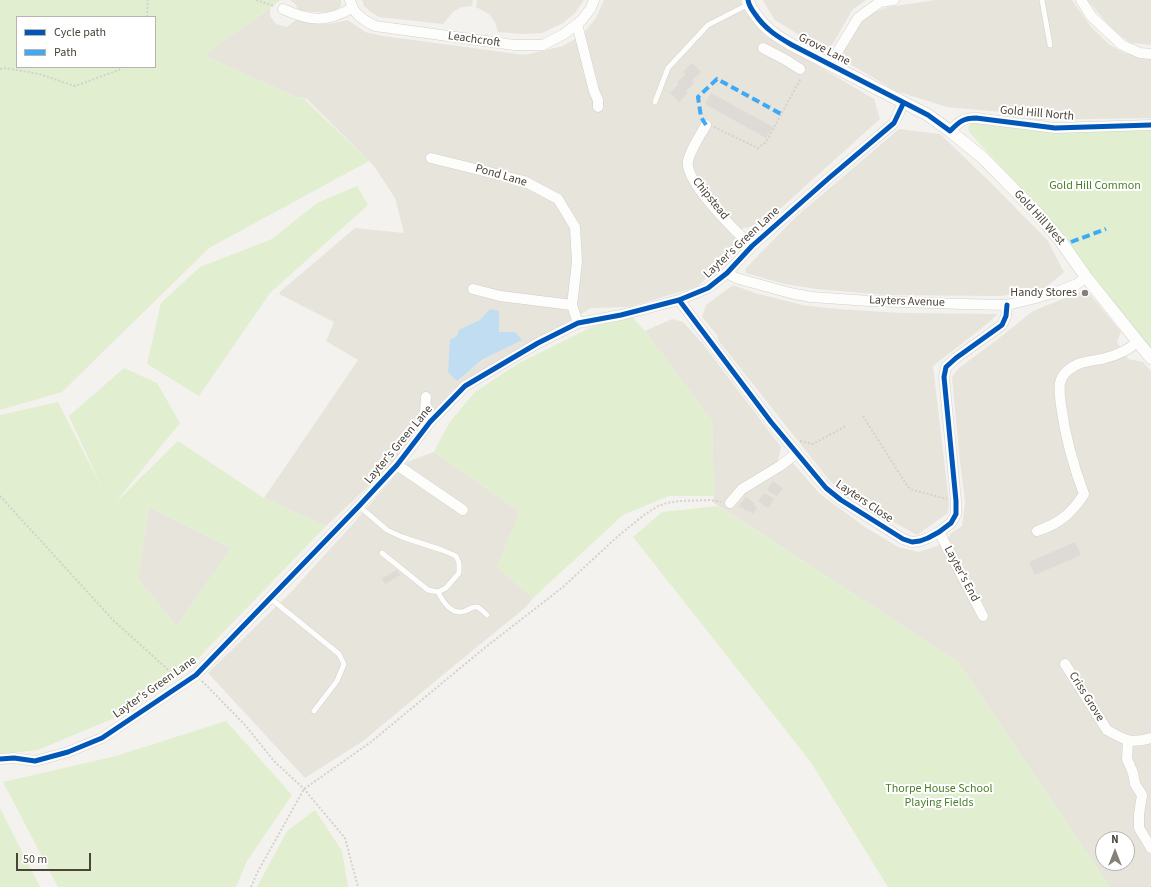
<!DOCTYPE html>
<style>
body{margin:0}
#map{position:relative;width:1151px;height:887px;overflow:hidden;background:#f4f2ee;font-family:"Source Sans 3",sans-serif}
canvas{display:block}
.legend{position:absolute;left:16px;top:16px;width:140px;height:52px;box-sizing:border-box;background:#fff;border:1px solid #b7b4b0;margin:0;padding:5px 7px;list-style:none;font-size:12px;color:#4b4439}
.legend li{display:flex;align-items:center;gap:8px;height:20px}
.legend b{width:20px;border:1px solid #b7b4b0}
.north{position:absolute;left:1095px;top:831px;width:40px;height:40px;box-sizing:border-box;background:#fff;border:1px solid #b7b4b0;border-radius:50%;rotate:0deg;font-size:11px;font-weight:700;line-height:16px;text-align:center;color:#4b4439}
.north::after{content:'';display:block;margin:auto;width:14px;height:18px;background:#868178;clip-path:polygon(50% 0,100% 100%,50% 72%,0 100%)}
.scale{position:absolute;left:16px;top:853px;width:75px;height:18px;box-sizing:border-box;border:2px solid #4b4439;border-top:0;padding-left:5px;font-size:12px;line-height:14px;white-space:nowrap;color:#4b4439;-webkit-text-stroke:3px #fff;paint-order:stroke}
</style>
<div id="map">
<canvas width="1151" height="887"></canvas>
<ul class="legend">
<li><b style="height:5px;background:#0057b8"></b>Cycle path</li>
<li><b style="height:5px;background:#3fa9f5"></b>Path</li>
</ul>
<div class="north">N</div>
<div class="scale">50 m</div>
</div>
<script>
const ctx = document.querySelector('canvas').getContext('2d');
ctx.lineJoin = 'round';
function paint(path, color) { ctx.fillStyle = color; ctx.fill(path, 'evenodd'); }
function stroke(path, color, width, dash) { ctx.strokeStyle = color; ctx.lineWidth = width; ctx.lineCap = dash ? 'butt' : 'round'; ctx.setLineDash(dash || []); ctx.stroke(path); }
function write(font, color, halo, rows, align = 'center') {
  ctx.font = font + ' "Source Sans 3",sans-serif'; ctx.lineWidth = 4; ctx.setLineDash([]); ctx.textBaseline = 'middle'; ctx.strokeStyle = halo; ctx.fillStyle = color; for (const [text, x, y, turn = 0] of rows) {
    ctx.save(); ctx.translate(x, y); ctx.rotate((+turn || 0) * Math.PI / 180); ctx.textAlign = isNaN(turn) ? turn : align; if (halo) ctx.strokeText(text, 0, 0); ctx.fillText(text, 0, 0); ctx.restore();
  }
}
paint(new Path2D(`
 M290,0H341V6L334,13L298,11L296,5Z
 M362,0H473L472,6L462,7L454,11L443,24L379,17L371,12L364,6Z
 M477,0H584L575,13L563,23L542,33L523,34L498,32L495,22L489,14L476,7Z
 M604,0H741L742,7L765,36L779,43L874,99L880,119L762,225L743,228L735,239L731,256L697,287L629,307L591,308L454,389L391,465L326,526L264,498L358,360L326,341L334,322L279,294L281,291L355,228L404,233L395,198L374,166L307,99L296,97L205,56L221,42L270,8V16L276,24L287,27L297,19L329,24L348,20L365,32L383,36L525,55L563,46L582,35L596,18Z
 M763,0H866L853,9L831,47L825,51L775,20L766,6Z
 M936,0H1072L1091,27L1110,45L1124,53L1151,58V118L1037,120L1001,112L947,107L896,91L843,60L844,51L865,16L888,7Z
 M1087,0H1151V45L1131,43L1115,32Z
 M899,129L940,134L990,182L1048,241L1064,272L1044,289L1001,296L885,295L816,289L784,284L746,273L745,269L797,216Z
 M733,285L755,293L802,305L838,309L900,313L998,314L987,324L933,366L949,502L948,513L917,535L849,497L829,480L718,340L717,335L702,317L706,305Z
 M1087,291L1121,332L1117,342L1128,359L1143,362L1151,371V887H1110L958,662L714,503L712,421L645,331L672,319L683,322L703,344L781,447L778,461L792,462L820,494L865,527L898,547L919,552L937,546L948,540L950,534L962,526L965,502L959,453L952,377L959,368L998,339L1033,311L1080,292ZM1103,839H1127V863H1103Z
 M434,452L520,512L497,567L533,598L526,607L450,669L363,741L305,778L208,673L291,592L351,526L407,462Z
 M149,507L231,548L177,626L138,579Z`), '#e7e4dc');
paint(new Path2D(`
 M0,0H281L221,42L205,56L296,97L304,99L369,161L209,248L62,392L0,410ZM17,17H155V67H17Z
 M973,122L1151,129V350L1093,277L1069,243L1043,212L970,133C967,128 968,125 973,122Z
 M357,186L368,205L270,293L199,396L147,364L161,303L200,267L272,239L317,203Z
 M632,317L645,331L712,421L714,496H669L623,515L533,598L497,567L520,512L434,452L449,423L475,392L519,363L594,326Z
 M124,368L157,383L180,423L115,503L178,441L264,498L326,526L181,676L124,714L38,750L0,754V415L58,402L103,490L69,416ZM149,507L231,548L177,626L138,579Z
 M718,506L958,662L1110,887H888L810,761L633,537L662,512Z
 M226,721L292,795L247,861L236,887H58L3,782L116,756Z
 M0,808L40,887H0Z
 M315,810L342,851L348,887H257L287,831Z`), '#e1eecf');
paint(new Path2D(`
 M490,309L499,311V332H515L522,340L481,360L457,381L448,372L450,340L457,336L459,330L480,320Z`), '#c0ddf1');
paint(new Path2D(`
 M692,63L701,72L692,80L694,83L686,91L688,93L679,102L670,93L679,84L677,82L686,74L683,72Z
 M711,93L773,127L766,138L705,104Z
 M773,481L783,488L777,496L767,490Z
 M764,493L774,499L768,508L758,501Z
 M746,497L754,503L753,504L757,508L753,514L749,511L748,512L739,506Z
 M1075,542L1081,555L1035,575L1029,562Z
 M397,570L400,575L385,584L382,578Z`), '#dedbd6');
const service = new Path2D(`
 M1042,0L1050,45
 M655,102L668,68L708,25L749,4
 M359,506L387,530L402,537L442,550L456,556L459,563V573L446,588L438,592L428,590L382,553
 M438,592C443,602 452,616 465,611C469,610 473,606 477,607C481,608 484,613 487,615
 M270,598L339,654L344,664L337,681L314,711`);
const minor = new Path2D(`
 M350,0C353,14 363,20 375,26L514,45H543L564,34L581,21L591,8L594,0
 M1081,0L1091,16L1122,45L1140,53L1151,54
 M283,9C309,21 326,23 352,8
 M577,24L594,91L598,100V107
 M763,48L786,60L800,69
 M830,64L858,18L880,2L894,0
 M706,125C700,136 691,148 688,161C684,181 736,232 752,246
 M950,131C959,122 963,118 976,118L1055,128L1151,125
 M431,158L524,181L558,199L575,227L577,262L572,305L578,323
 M727,273L736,278L790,293L811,297L870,301L962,304L1007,305L1032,299L1057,292L1077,284L1086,277
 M473,289L500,296L572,305
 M679,300L771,422L826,488L841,500L903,539L912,542L920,541L928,538L939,532L951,523L956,514V501L944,377L946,367L956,358L1002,325L1006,316L1007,305
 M426,397L425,413L430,422
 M397,465L463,510
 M730,503L742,489L780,466L797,453
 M1037,531C1059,524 1072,513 1084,494C1073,465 1065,436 1061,405C1060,398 1059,390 1060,383C1062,373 1072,366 1081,363C1088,361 1096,360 1102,359C1115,356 1128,351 1138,341
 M939,532L983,616
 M1065,664L1107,730C1124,740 1131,744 1151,738
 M1128,741L1127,759L1133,773L1135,784L1142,795L1139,814V828L1151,848
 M0,759L14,758L35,761L68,752L102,738L196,675L359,506L397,465L430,422L465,386L538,343L578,323L621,315L679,300L708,288L727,273L752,246L829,178L894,123L903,104`);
const tertiary = new Path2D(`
 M748,0C749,6 752,10 755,14C765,29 778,37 792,45L928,115L950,131L983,158L1038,214L1060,240L1086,277L1151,358`);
stroke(service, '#d2d0cb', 6);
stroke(minor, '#d2d0cb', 11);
stroke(tertiary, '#d2d0cb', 13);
stroke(new Path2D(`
 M256,0L274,6
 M147,17L148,0
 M0,69L5,68L39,74L75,86L119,70L121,67
 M714,127L758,148L766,142L801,78
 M863,416L908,487L913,490L947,499
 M800,441L813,444L846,426
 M0,496L113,620L176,677
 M202,681L245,725L274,761L304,789L345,838L358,887
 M251,887L257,873L304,789L371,742L482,650L563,587L617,537L644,515L658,506L667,503L680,501L710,500L721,502`), '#d3d2cc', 2, [2, 2]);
stroke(service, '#fdfdfc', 5);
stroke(minor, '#fdfdfc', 10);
stroke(tertiary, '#fdfdfc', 12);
stroke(new Path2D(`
 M706,125L701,117L698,97L717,79L781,114
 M1071,242L1106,229`), '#3fa9f5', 4, [8, 4]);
stroke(new Path2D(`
 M748,0C749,6 752,10 755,14C765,29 778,37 792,45L928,115L950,131C959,122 963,118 976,118L1055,128L1151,125
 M679,300L771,422L826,488L841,500L903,539L912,542L920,541L928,538L939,532L951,523L956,514V501L944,377L946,367L956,358L1002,325L1006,316L1007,305
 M0,759L14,758L35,761L68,752L102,738L196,675L359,506L397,465L430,422L465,386L538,343L578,323L621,315L679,300L708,288L727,273L752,246L829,178L894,123L903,104`), '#0057b8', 5);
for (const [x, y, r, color] of [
 [1085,293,4,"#868178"]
]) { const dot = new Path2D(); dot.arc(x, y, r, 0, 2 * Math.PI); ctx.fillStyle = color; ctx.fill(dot); stroke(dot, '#fff', 1.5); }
write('12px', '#4b4439', '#fff', [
 ["Leachcroft",474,40,8],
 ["Grove Lane",824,50,27],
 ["Gold Hill North",1037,114,5],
 ["Pond Lane",501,176,16],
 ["Chipstead",710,199,51],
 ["Gold Hill West",1039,218,48],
 ["Layter's Green Lane",742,243,-43],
 ["Layters Avenue",907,302,2],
 ["Layter's Green Lane",399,445,-50],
 ["Layters Close",864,502,34],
 ["Layter's End",961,574,62],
 ["Layter's Green Lane",155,688,-35],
 ["Criss Grove",1086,697,58]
]);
write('12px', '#4a7f2a', '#fff', [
 ["Gold Hill Common",1095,186],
 ["Thorpe House School",939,789],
 ["Playing Fields",939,803]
]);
write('12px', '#4b4439', '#fff', [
 ["Handy Stores",1077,293]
], 'right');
</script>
